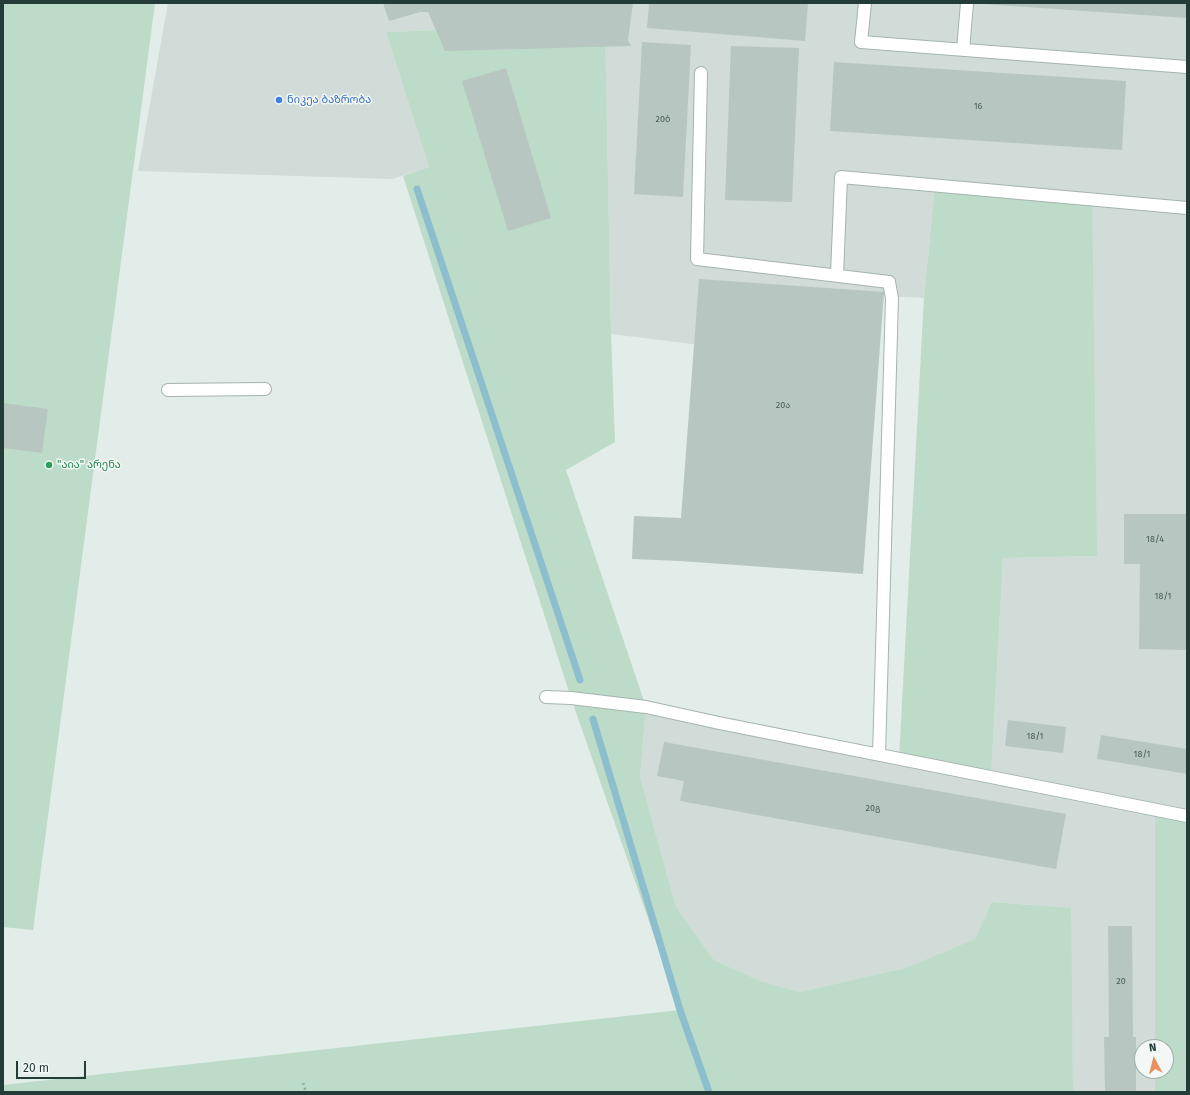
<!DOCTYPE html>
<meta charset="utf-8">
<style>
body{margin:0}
#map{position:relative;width:1190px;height:1095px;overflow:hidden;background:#e2ece8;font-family:"Fira Sans",sans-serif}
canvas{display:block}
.frame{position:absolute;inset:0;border:4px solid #233c37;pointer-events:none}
.north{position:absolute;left:1134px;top:1039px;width:40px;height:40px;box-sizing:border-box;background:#f3f8f6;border:1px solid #a0adaa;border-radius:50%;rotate:353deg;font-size:11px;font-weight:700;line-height:16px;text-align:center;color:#233c37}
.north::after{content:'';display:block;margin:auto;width:14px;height:18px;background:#ea8f62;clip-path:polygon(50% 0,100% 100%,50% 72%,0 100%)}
.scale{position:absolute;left:16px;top:1061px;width:70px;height:18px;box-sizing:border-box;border:2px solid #233c37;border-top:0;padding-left:5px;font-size:12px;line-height:14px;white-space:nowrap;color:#233c37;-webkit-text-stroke:3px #f3f8f6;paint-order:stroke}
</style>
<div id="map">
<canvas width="1190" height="1095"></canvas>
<div class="frame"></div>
<div class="north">N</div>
<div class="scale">20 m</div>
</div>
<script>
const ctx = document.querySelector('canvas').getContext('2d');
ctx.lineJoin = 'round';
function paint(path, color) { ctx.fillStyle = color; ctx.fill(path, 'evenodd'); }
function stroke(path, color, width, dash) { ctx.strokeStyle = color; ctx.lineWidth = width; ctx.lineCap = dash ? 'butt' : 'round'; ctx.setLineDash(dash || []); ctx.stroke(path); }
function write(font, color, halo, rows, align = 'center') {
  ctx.font = font + ' "Fira Sans","Noto Sans Georgian",sans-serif'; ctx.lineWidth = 3; ctx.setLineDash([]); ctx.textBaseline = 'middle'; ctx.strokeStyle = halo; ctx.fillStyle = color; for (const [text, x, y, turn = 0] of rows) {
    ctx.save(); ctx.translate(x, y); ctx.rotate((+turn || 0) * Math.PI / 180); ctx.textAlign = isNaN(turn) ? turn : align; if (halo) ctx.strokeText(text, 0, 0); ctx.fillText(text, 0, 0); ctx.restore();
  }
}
paint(new Path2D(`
 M168,3H1187V816L1155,810V1047H1142V1071H1155V1092H1073L1070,908L993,902L975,939L905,968L800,992L760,981L714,960L676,907L640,777L646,707L991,777L1003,558L1097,556L935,185L924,298L725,288L716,347L611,334L605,24L386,32L429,167L392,179L138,171Z`), '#d1dbd7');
paint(new Path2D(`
 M3,3H155L33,930L3,927Z
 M605,24L611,334L615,442L566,470L646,707L640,777L676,907L714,960L760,981L800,992L905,968L975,939L992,902L1071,908L1073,1092H3V1085L680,1010L571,698L403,176L429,167L386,32Z
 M935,185L1092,199L1097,556L1003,558L991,777L899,759L924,298Z
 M1155,810L1187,816V1092H1155V1071H1166V1047H1155Z`), '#bcdbc8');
stroke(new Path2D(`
 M417,189L580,680
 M593,719L680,1010L709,1092`), '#8dbecd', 7);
paint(new Path2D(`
 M383,3H633L628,40L631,46L445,51L428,12H420L389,21Z
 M649,3H793L808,4L805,41L647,28Z
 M982,3H1187V18L982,4Z
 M642,42L691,45L683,197L634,194Z
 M731,46L799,48L792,202L725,200Z
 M834,62L1126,81L1122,150L830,131Z
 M506,68L551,218L508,231L462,81Z
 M699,279L884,292L863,574L680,561L632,559L634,516L681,518Z
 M3,403L48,409L42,453L3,448Z
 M1124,514H1187V650L1139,649L1140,564H1124Z
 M1008,720L1066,727L1063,753L1005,746Z
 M1101,735L1187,749V774L1097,759Z
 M664,742L1066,814L1056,869L680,801L684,781L657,776Z
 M1108,926H1132L1133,1037H1136V1092H1105L1104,1037H1109Z`), '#b8c6c1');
const service = new Path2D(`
 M865,3L861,42L1187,67
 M963,50L967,3
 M701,73L697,259L889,282L892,298L879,755
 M837,275L841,177L1187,208
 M168,390L265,389
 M546,697L571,698L646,707L719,723L1187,816`);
stroke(service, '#a5b4af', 14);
stroke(new Path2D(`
 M303,1083L306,1092`), '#85ada4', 2.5, [2, 3]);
stroke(service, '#fff', 12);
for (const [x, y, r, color] of [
 [279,100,4,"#3f7fe0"],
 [49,465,4,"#2e9e5b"]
]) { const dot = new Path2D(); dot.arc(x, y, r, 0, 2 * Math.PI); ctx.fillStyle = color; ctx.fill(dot); stroke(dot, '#f3f8f6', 1.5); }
write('9px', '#485e5a', null, [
 ["16",978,106],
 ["20ბ",663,119],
 ["20ა",783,405],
 ["18/4",1155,539],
 ["18/1",1163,596],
 ["18/1",1035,736],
 ["18/1",1142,754],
 ["20გ",873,808],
 ["20",1121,981]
]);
write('11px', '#366cbe', '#f3f8f6', [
 ["ნიკეა ბაზრობა",287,100]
], 'left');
write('11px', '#27864d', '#f3f8f6', [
 ["\"აია\" არენა",57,465]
], 'left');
</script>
